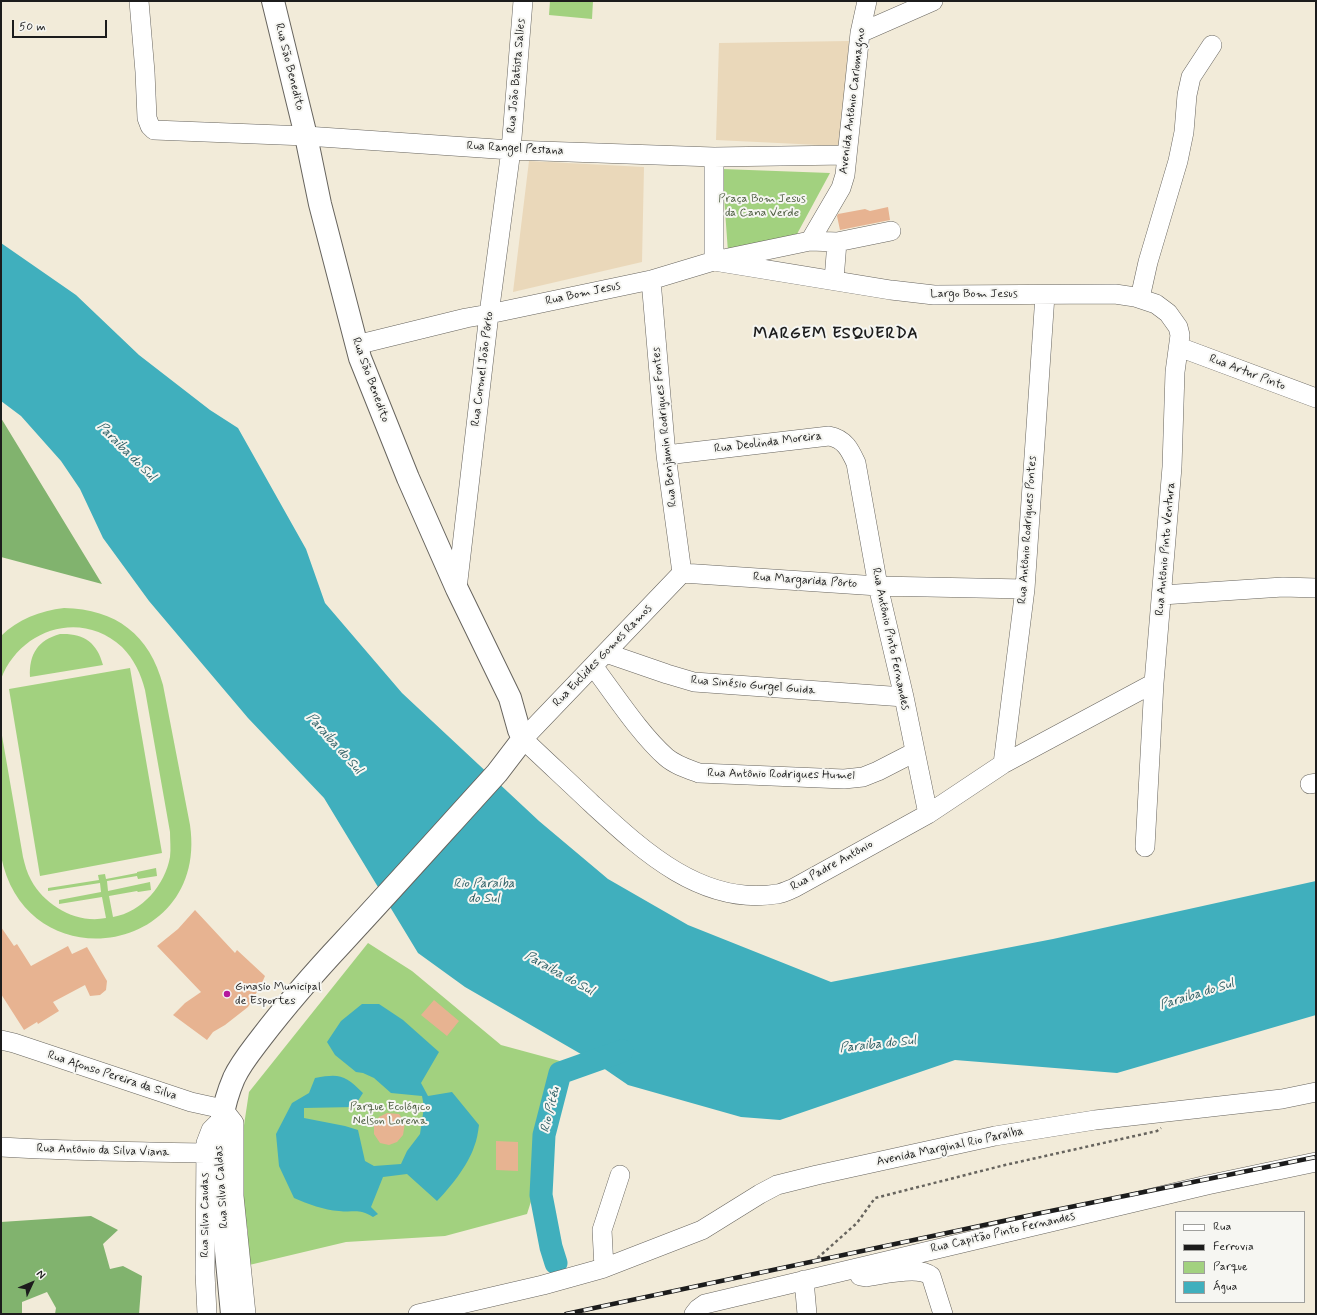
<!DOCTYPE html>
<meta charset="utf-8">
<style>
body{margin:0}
#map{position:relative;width:1317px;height:1315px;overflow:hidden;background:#f2ebd9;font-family:Mynerve,sans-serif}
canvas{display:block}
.frame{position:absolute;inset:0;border:2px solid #1c1c1c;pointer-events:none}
.legend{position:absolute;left:1175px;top:1211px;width:130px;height:92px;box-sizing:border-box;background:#f6f6f2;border:1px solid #9f9f9c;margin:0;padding:5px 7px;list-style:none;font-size:12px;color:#1c1c1c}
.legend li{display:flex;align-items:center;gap:8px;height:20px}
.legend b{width:20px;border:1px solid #9f9f9c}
.north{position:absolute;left:12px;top:1263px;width:40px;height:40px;-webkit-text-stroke:3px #f6f6f2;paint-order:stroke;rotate:46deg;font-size:11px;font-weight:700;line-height:16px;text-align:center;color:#1c1c1c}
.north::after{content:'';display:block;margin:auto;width:14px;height:18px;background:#1c1c1c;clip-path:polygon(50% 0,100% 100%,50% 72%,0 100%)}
.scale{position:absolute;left:12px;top:20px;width:95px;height:18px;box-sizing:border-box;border:2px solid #1c1c1c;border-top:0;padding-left:5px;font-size:12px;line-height:14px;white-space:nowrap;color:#1c1c1c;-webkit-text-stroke:3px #f6f6f2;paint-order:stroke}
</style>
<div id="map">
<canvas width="1317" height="1315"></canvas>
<div class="frame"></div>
<ul class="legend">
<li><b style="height:5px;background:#fff"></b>Rua</li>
<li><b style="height:5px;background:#1c1c1c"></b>Ferrovia</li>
<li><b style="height:11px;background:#a2d17f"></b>Parque</li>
<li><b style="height:11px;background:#40afbd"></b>Água</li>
</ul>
<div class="north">N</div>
<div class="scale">50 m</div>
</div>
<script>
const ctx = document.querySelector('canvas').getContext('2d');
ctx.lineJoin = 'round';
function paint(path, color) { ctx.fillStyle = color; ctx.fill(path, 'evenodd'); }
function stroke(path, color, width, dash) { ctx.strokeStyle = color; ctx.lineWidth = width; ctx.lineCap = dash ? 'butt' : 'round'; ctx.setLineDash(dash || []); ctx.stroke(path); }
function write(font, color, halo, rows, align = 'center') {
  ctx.font = font + ' Mynerve,sans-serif'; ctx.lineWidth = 4; ctx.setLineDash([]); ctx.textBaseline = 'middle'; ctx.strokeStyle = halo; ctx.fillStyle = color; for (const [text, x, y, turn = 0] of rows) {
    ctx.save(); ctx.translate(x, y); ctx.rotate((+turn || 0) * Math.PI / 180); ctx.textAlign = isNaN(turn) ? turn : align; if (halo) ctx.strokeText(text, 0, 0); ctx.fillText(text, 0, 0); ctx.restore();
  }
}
paint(new Path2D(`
 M849,41L840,146L716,140L719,43Z
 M529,161L644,167L642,262L513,292Z`), '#ead8ba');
paint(new Path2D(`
 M550,1H593L592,19L549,15Z
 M722,169L830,173L797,234L728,252Z
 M64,608C116,609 150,635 163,685L190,825C209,955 26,984 1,856V730L23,857C25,865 27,873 31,880C45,906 77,924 106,918L102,897L59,904V900L101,892L100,883L48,891V888L99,880L98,875L105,874L106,879L137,873V872L156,868L157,876L138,879L137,876L107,881L108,891L150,882L151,890L138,892L137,891L109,896L113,917C142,912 165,885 170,857C171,849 170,840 170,832L145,690C141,674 134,659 122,647C81,609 20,629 1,679V636C18,619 40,611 64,608Z
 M60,634C83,633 97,642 103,665L30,677C29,654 38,640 60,634Z
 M130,668L162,853L40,876L9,689Z
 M368,943L412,971L501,1045L560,1061L550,1111L548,1148L527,1214L445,1236L346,1242L245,1266L248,1231L239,1195L238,1165L249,1092Z`), '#a2d17f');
paint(new Path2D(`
 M1,418L102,584L1,557Z
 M91,1216L118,1230L103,1244L110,1269L123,1266L142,1276L139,1314H55L56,1308L47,1292L22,1302V1314H1V1222Z`), '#81b36e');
paint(new Path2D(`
 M1,243L76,295L139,355L210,410L238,428L306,549L325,603L402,693L539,821L608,879L688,925L831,982L1053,939L1316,881V1015L1117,1073L955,1060L780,1120L741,1117L628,1085L593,1061L465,987L418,953L324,798L248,718L149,601L103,538L80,489L61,461L21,416L1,401Z
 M362,1004H379L403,1020L439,1052L421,1083L428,1096L452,1092L479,1125C478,1132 477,1140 474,1147C468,1165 450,1188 437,1201L407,1174L383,1177L371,1207L378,1214L373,1217C358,1208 355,1213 339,1211C324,1210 308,1204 294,1198L279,1166L276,1134L292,1103L309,1093L315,1078C340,1073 345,1075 363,1093L354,1107L304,1108V1118L345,1126L358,1130L365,1161L374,1166L401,1164L407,1151L420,1134L424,1107L422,1096L391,1093L374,1078L363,1073L356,1072L335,1055L327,1042L341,1021Z`), '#40afbd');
stroke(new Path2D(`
 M556,1263L551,1247L541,1195L544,1135L560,1073L622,1051`), '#40afbd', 23);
paint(new Path2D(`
 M888,207L890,220L840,230L837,216L838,214L865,209L870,211Z
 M195,910L235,953L237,950L265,976L261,985L248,1007L225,1025L213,1032L207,1040L173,1015L185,1003L201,992L157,946L178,929Z
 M1,927L14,946L17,944L31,966L68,946L72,954L87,947L107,981L106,990L100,995L90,996L85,985L53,1002L59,1011L38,1024L37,1022L24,1030L1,994Z
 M434,1000L459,1021L447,1036L421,1015Z
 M387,1113L399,1114L405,1123L403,1135L397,1142L389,1145L380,1143L374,1134V1124L379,1117Z
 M496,1141L518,1142V1171L496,1170Z`), '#e7b391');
const minor = new Path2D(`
 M139,1L145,72L147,118L150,126L154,130L306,136L511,150L714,157L847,155
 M860,33L933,1
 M714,157V261L891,290L934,295L1115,294L1135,297L1156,304L1168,313L1178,327L1180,335L1175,372L1172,467L1154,683L1145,847
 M810,241L841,188L845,175L860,33L867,1
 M837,242L891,231
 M651,280L666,455L682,573
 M1140,298L1148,262L1178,161L1184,132L1187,95L1191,77L1212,45
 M356,345L466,318L489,314L651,280L714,261L810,241L837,242L834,280
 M1179,347L1316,398
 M666,455L829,436C845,439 850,450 856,463L878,586L904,697L928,814
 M682,573L523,739C546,761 569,782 592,804C643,851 702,906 777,894C783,893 789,890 794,888L928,814L1003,764L1154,683
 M682,573L878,586L1025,589
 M457,589L489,314L511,150L523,1
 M1162,595L1283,587L1316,588
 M606,653L667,674L694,682L904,697
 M593,666C615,695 640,734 666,757C675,765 688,769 699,773L844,779L863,777L878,771L915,752
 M1003,764L1025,589L1045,295
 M1310,784L1316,783
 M1,1040L14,1043L191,1102L223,1109L234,1123V1196L246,1314
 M1,1147C69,1151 137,1152 206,1153
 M604,1268L602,1230L620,1175
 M860,1276L866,1277C882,1275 918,1265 931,1276L943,1314
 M804,1280L807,1314
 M207,1314L205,1273L206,1143L211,1130L221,1120
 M418,1314L543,1285L604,1268L702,1230L760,1194L777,1185L817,1175L995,1136L1095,1120L1282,1099L1316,1092
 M694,1314L698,1309L705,1304L1207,1185L1316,1162`);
const major = new Path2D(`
 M232,1314L218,1166C219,1134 221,1108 234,1078C241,1063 252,1050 261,1038C287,1004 315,972 344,941C395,886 446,829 497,773L523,739L519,730L510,698L457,589L408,478L360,358L320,204L306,136L273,1`);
stroke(minor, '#67645e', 20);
stroke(major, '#67645e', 24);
stroke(new Path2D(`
 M813,1262L857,1223L875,1198L1005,1165L1157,1131L1161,1128`), '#67645e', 2.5, [3, 3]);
stroke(minor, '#fff', 19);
stroke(major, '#fff', 22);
const rail = new Path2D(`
 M566,1314L1036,1214L1316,1157`);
stroke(rail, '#1c1c1c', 4.5);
stroke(rail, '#f6f6f2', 3, [9]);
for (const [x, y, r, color] of [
 [227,994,4,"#b5179e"]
]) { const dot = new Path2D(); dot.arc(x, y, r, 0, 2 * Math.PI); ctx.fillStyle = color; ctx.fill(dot); stroke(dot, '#f6f6f2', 1.5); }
write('12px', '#1c1c1c', '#f6f6f2', [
 ["Rua São Benedito",289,67,76],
 ["Rua João Batista Salles",517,76,-85],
 ["Avenida Antônio Carlomagno",853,101,-83],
 ["Rua Rangel Pestana",515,149,3],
 ["Rua Bom Jesus",583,294,-12],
 ["Largo Bom Jesus",974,294],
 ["Rua Coronel João Pôrto",483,369,-83],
 ["Rua Artur Pinto",1247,373,21],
 ["Rua São Benedito",370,380,70],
 ["Rua Benjamin Rodrigues Fontes",665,427,-96],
 ["Rua Deolinda Moreira",768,443,-7],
 ["Rua Antônio Rodrigues Pontes",1028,530,-86],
 ["Rua Antônio Pinto Ventura",1166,549,-85],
 ["Rua Margarida Pôrto",805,581,4],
 ["Rua Antônio Pinto Fernandes",890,639,78],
 ["Rua Euclides Gomes Ramos",603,656,-46],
 ["Rua Sinésio Gurgel Guida",753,686,5],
 ["Rua Antônio Rodrigues Humel",781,775,1],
 ["Rua Padre Antônio",832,866,-29],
 ["Rua Afonso Pereira da Silva",112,1076,18],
 ["Avenida Marginal Rio Paraíba",950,1147,-12],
 ["Rua Antônio da Silva Viana",103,1151,2],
 ["Rua Silva Caldas",222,1187,-94],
 ["Rua Silva Caudas",205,1215,-90],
 ["Rua Capitão Pinto Fernandes",1003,1233,-13]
]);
write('12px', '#4b5b3f', '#f6f6f2', [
 ["Praça Bom Jesus",762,199],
 ["da Cana Verde",762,213],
 ["Parque Ecológico",390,1107],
 ["Nelson Lorena",390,1121]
]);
write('12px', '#1c1c1c', '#f6f6f2', [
 ["Ginasio Municipal",235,987],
 ["de Esportes",235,1001]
], 'left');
write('italic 13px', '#2c5e64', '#f6f6f2', [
 ["Paraiba do Sul",126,452,45],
 ["Paraiba do Sul",334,744,48],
 ["Rio Paraíba",484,884],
 ["do Sul",484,899],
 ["Paraiba do Sul",559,974,29],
 ["Paraiba do Sul",1197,995,-17],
 ["Paraiba do Sul",878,1045,-6],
 ["Rio Pitéu",551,1110,-76]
]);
ctx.letterSpacing = '1px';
write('bold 16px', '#1c1c1c', '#f6f6f2', [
 ["MARGEM ESQUERDA",836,335]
]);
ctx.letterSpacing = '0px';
</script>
